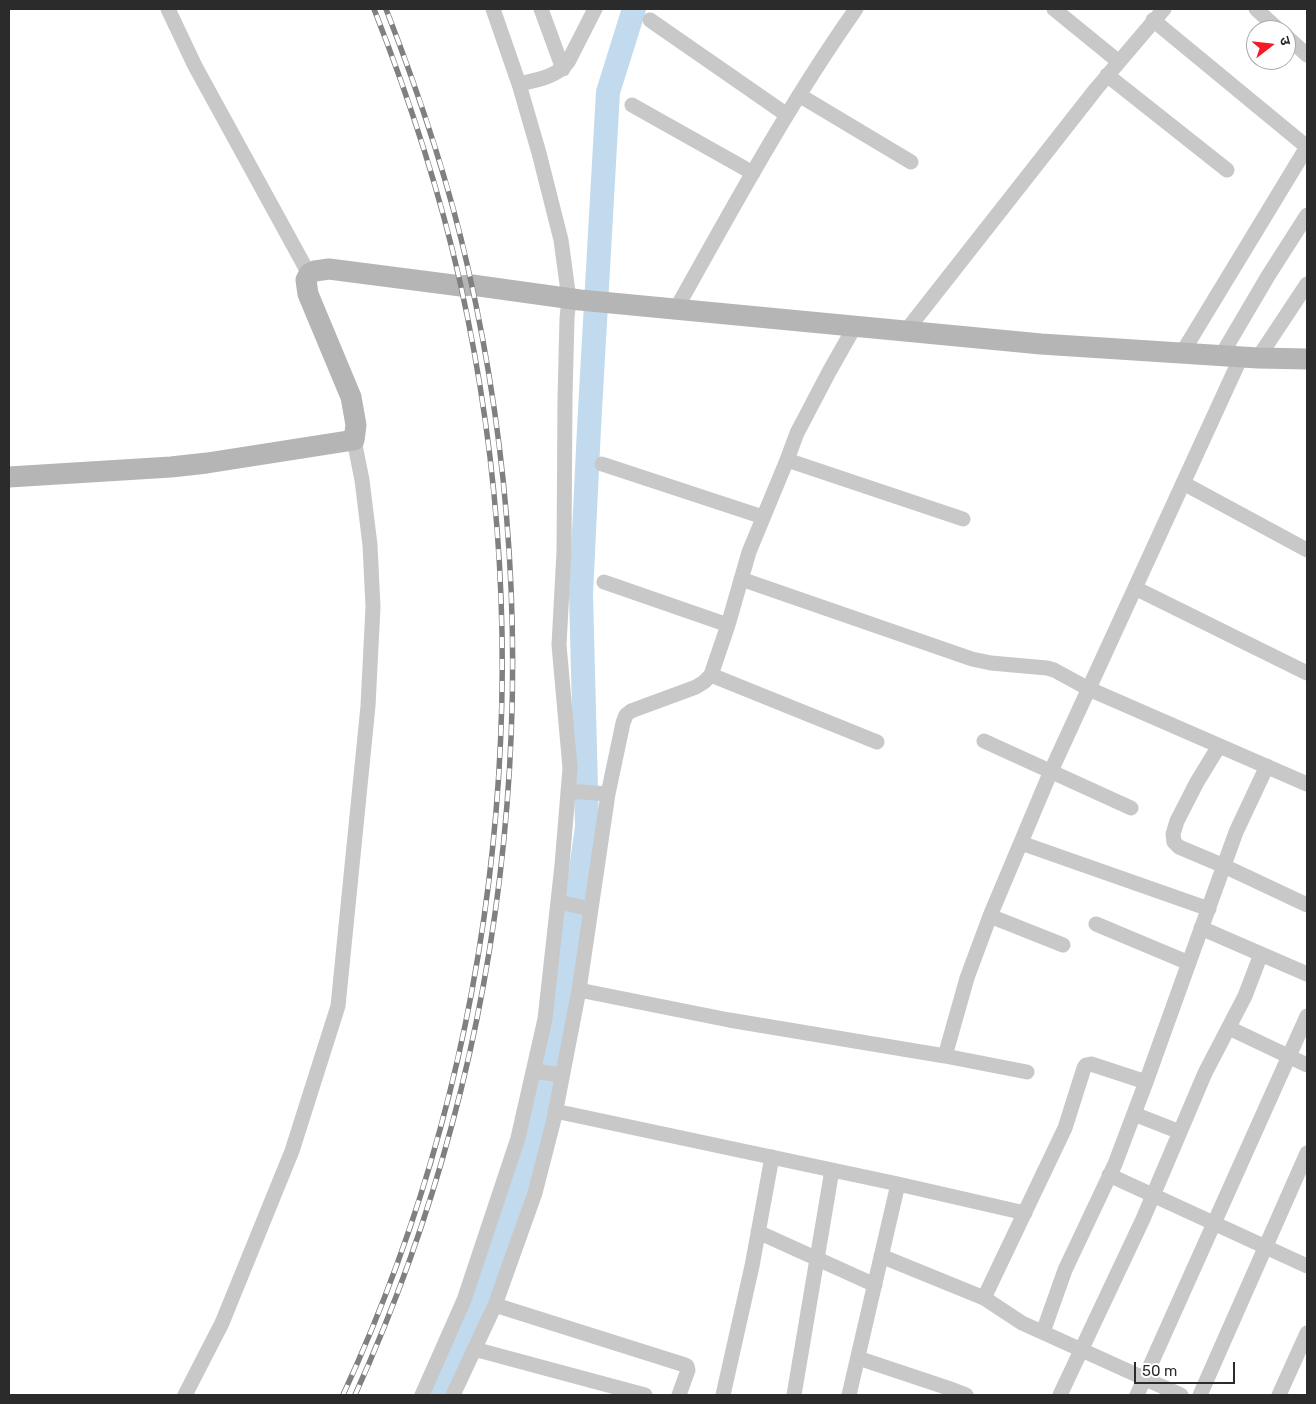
<!DOCTYPE html>
<meta charset="utf-8">
<style>
body{margin:0}
#map{position:relative;width:1316px;height:1404px;overflow:hidden;background:#fff;font-family:Rubik,"Noto Sans Devanagari",sans-serif}
canvas{display:block}
.frame{position:absolute;inset:0;border:10px solid #2b2b2b;pointer-events:none}
.north{position:absolute;left:1246px;top:20px;width:50px;height:50px;box-sizing:border-box;background:#fff;border:1px solid #aaa;border-radius:50%;rotate:74deg;font-size:14px;font-weight:700;line-height:20px;text-align:center;color:#2b2b2b}
.north::after{content:'';display:block;margin:auto;width:18px;height:22px;background:#f41c24;clip-path:polygon(50% 0,100% 100%,50% 72%,0 100%)}
.scale{position:absolute;left:1134px;top:1362px;width:101px;height:22px;box-sizing:border-box;border:2px solid #2b2b2b;border-top:0;padding-left:6px;font-size:15px;line-height:18px;white-space:nowrap;color:#2b2b2b;-webkit-text-stroke:4px #fff;paint-order:stroke}
</style>
<div id="map">
<canvas width="1316" height="1404"></canvas>
<div class="frame"></div>
<div class="north">उ</div>
<div class="scale">50 m</div>
</div>
<script>
const ctx = document.querySelector('canvas').getContext('2d');
ctx.lineJoin = 'round';
function stroke(path, color, width, dash) { ctx.strokeStyle = color; ctx.lineWidth = width; ctx.lineCap = dash ? 'butt' : 'round'; ctx.setLineDash(dash || []); ctx.stroke(path); }
stroke(new Path2D(`
 M435,1395L497,1251L528,1155L561,1013L587,827L581,594L589,428L608,92L634,9`), '#c1daed', 24);
stroke(new Path2D(`
 M168,9L195,66L309,274
 M541,9L563,69
 M1054,9L1119,62
 M1256,9L1279,30
 M650,20L787,115
 M1153,20L1307,147
 M1286,36L1307,55
 M1107,75L1227,170
 M519,84C536,80 557,77 568,62L595,9
 M799,95L911,162
 M632,105L753,173
 M676,309C733,207 789,104 856,9
 M906,331L1096,89L1164,9
 M1182,353L1307,147
 M1221,356L1268,276L1307,215
 M1258,358L1307,284
 M787,460L963,519
 M602,464L763,517
 M1183,483L1307,550
 M741,579L972,659L991,663L1047,668L1054,670L1089,689L1307,784
 M604,582L728,625
 M1135,588L1307,673
 M711,675L877,742
 M984,741L1131,808
 M1219,746L1197,782L1177,821L1173,834L1174,842L1179,847L1224,866L1307,905
 M568,791L608,794
 M1021,843L1209,909
 M558,902L591,909
 M990,916L1063,945
 M1096,924L1189,963
 M1201,928L1307,974
 M579,990L729,1020L945,1056L1027,1072
 M1229,1028L1307,1065
 M945,1056L967,978L990,916L1051,771L1241,357
 M533,1071L562,1075
 M555,1111L898,1184L1025,1213
 M1134,1114L1180,1132
 M1109,1175L1307,1266
 M758,1232L875,1285
 M881,1256L984,1298L1022,1323L1181,1395
 M984,1298L1065,1128L1084,1068L1086,1065L1091,1064L1146,1082
 M495,1305L685,1365L687,1366L688,1370L679,1395
 M1043,1332L1065,1270L1115,1164L1146,1082L1236,832L1267,766
 M474,1349L645,1395
 M858,1358L948,1388L966,1395
 M185,1395L222,1323L292,1151L338,1006L368,706L373,607L370,545L362,480L354,440
 M422,1395L464,1300L518,1138L545,1019L562,865L570,768L559,645L564,552L565,397L567,318L569,299L561,240L539,153L519,84L493,9
 M453,1395L495,1305L535,1193L554,1119L579,990L608,794L623,723L626,715L631,711L696,687L704,682L711,675L728,625L749,552L787,460L797,433L829,372L855,326
 M723,1395L752,1266L772,1157
 M794,1395L832,1170
 M849,1395L898,1184
 M1060,1395L1143,1219L1205,1073L1245,996L1261,954
 M1137,1395L1307,1016
 M1200,1395L1307,1153
 M1279,1395L1307,1333`), '#c8c8c8', 15);
stroke(new Path2D(`
 M9,477L171,467L207,463L354,440L356,425L351,397L308,294L306,280L309,274L315,271L329,269L461,286L472,285L580,300L1041,344L1258,358L1307,359`), '#b5b5b5', 21);
const rail = new Path2D(`
 M343,1395C503,1049 543,653 460,282C439,189 409,98 374,9
 M355,1395C515,1042 554,646 468,268C448,179 419,94 386,9`);
stroke(rail, '#808080', 5.5);
stroke(rail, '#fff', 4, [11]);
</script>
